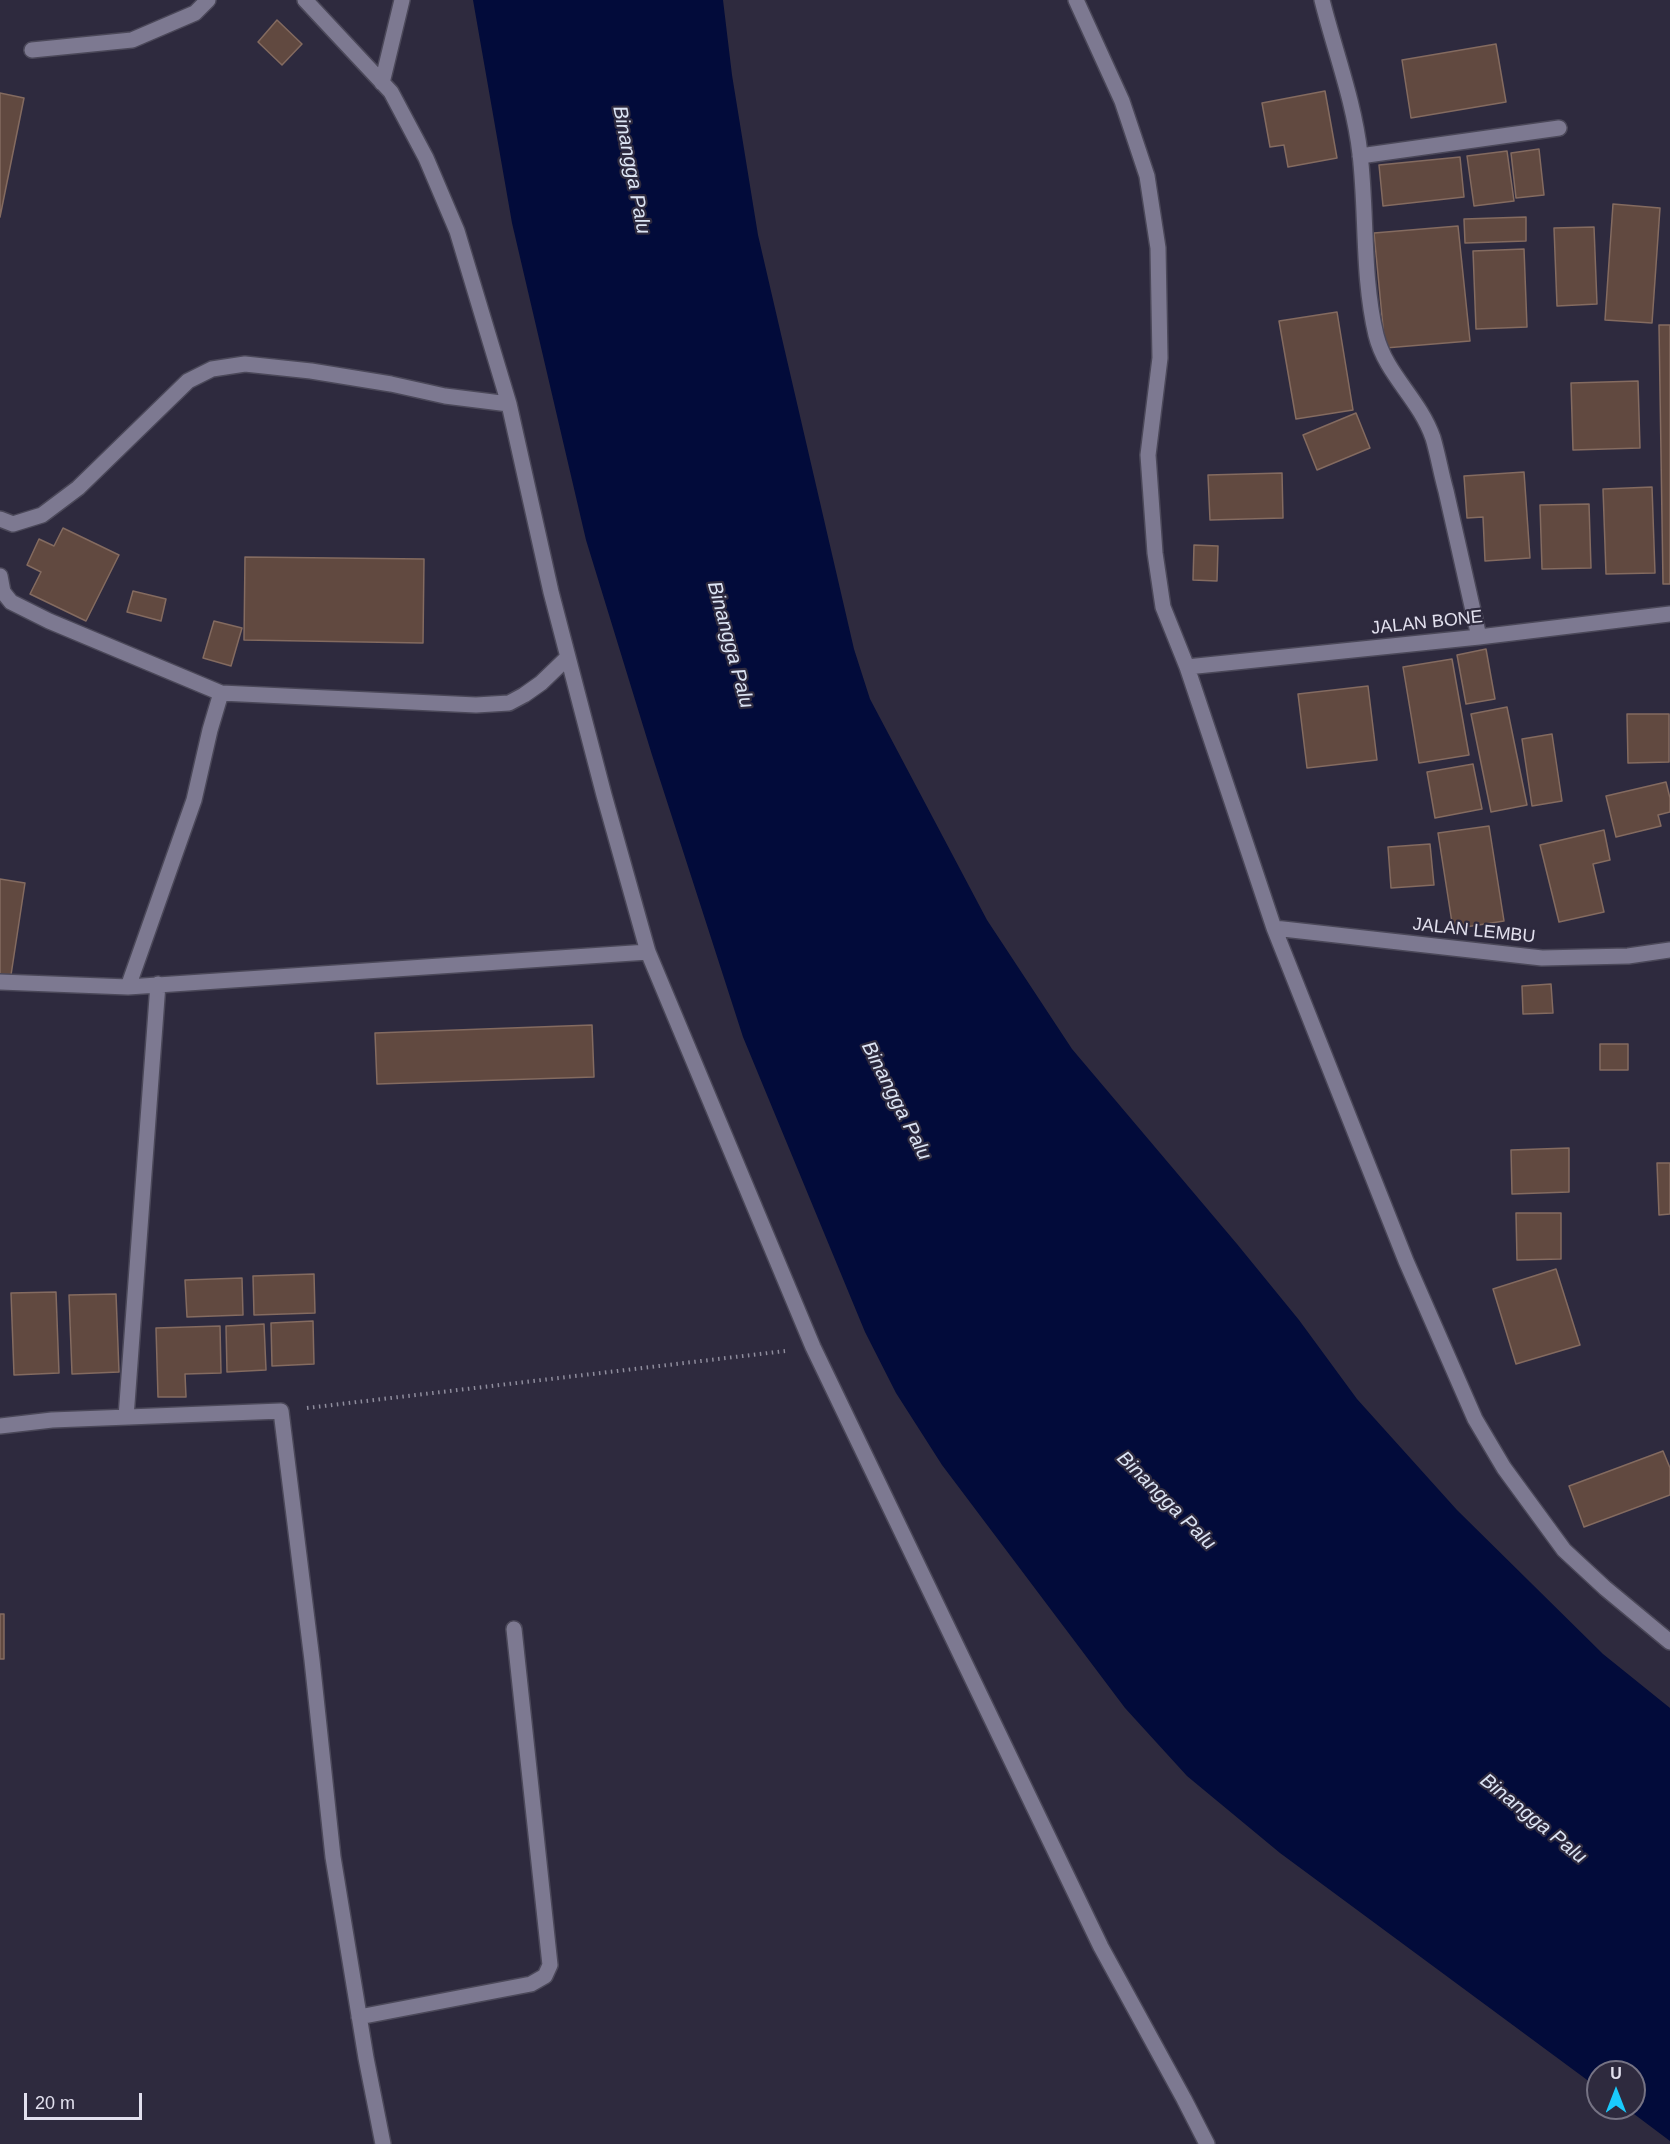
<!DOCTYPE html>
<style>
body{margin:0}
#map{position:relative;width:1670px;height:2144px;overflow:hidden;background:#2e2a3e;font-family:Helvetica,sans-serif}
canvas{display:block}
.north{position:absolute;left:1586px;top:2060px;width:60px;height:60px;box-sizing:border-box;background:#2e2a3e;border:2px solid #767384;border-radius:50%;rotate:0deg;font-size:16px;font-weight:700;line-height:24px;text-align:center;color:#e2e0ee}
.north::after{content:'';display:block;margin:auto;width:21px;height:27px;background:#1acafc;clip-path:polygon(50% 0,100% 100%,50% 72%,0 100%)}
.scale{position:absolute;left:24px;top:2093px;width:118px;height:27px;box-sizing:border-box;border:3px solid #e2e0ee;border-top:0;padding-left:8px;font-size:18px;line-height:21px;white-space:nowrap;color:#e2e0ee;-webkit-text-stroke:4px #2e2a3e;paint-order:stroke}
</style>
<div id="map">
<canvas width="1670" height="2144"></canvas>
<div class="north">U</div>
<div class="scale">20 m</div>
</div>
<script>
const ctx = document.querySelector('canvas').getContext('2d');
ctx.lineJoin = 'round';
function paint(path, color) { ctx.fillStyle = color; ctx.fill(path, 'evenodd'); }
function stroke(path, color, width, dash) { ctx.strokeStyle = color; ctx.lineWidth = width; ctx.lineCap = dash ? 'butt' : 'round'; ctx.setLineDash(dash || []); ctx.stroke(path); }
function write(font, color, halo, rows, align = 'center') {
  ctx.font = font + ' Helvetica,sans-serif'; ctx.lineWidth = 4.5; ctx.setLineDash([]); ctx.textBaseline = 'middle'; ctx.strokeStyle = halo; ctx.fillStyle = color; for (const [text, x, y, turn = 0] of rows) {
    ctx.save(); ctx.translate(x, y); ctx.rotate((+turn || 0) * Math.PI / 180); ctx.textAlign = isNaN(turn) ? turn : align; if (halo) ctx.strokeText(text, 0, 0); ctx.fillText(text, 0, 0); ctx.restore();
  }
}
paint(new Path2D(`
 M473,0H723L732,75L758,235L854,649L870,699L987,920L1072,1049L1237,1244L1299,1320L1357,1399L1457,1510L1603,1654L1670,1708V2141L1626,2108H1634V2072H1598V2088L1280,1853L1187,1776L1125,1708L942,1465L896,1393L865,1332L743,1037L652,755L586,540L512,223Z`), '#020b3a');
const building = new Path2D(`
 M277,20L302,44L282,65L258,42Z
 M1496,44L1506,102L1411,118L1402,60Z
 M1325,91L1337,158L1288,167L1284,145L1270,147L1262,103Z
 M0,93L24,98L0,217Z
 M1539,149L1544,195L1516,198L1511,153Z
 M1507,151L1514,201L1474,206L1467,156Z
 M1460,157L1464,197L1383,206L1379,165Z
 M1613,204L1660,208L1652,323L1605,320Z
 M1526,217V241L1465,243L1464,219Z
 M1458,226L1470,341L1385,348L1374,233Z
 M1594,227L1597,304L1557,306L1554,228Z
 M1524,249L1527,327L1476,329L1473,251Z
 M1337,312L1353,410L1296,419L1279,321Z
 M1659,325H1670V584H1663Z
 M1638,381L1640,448L1573,450L1571,383Z
 M1356,413L1370,448L1317,470L1303,435Z
 M1524,472L1530,558L1485,561L1483,517L1467,518L1464,476Z
 M1282,473L1283,518L1210,520L1208,475Z
 M1652,487L1655,573L1606,574L1603,489Z
 M1589,504L1591,568L1542,569L1540,505Z
 M63,528L119,555L86,621L30,594L41,572L27,565L39,539L54,546Z
 M1194,545L1218,546L1217,581L1193,580Z
 M245,557L424,559L423,643L244,640Z
 M133,591L166,599L161,621L127,612Z
 M214,621L242,628L231,666L203,658Z
 M1486,649L1495,699L1466,704L1457,655Z
 M1452,659L1469,755L1419,763L1403,667Z
 M1368,686L1377,760L1307,768L1298,694Z
 M1507,707L1527,805L1491,812L1471,714Z
 M1627,714H1669V762L1628,763Z
 M1552,734L1562,801L1532,806L1522,739Z
 M1473,764L1482,809L1435,818L1427,772Z
 M1666,782L1670,798V812L1658,815L1661,826L1616,837L1606,796Z
 M1489,826L1504,921L1453,929L1438,833Z
 M1604,830L1610,860L1593,864L1604,912L1559,922L1540,845Z
 M1430,844L1434,885L1391,888L1388,847Z
 M0,879L25,883L11,975L0,974Z
 M1551,984L1553,1013L1523,1014L1522,986Z
 M592,1025L594,1077L377,1084L375,1033Z
 M1600,1044H1628V1070H1600Z
 M1569,1148V1192L1512,1194L1511,1150Z
 M1657,1163H1670V1214L1659,1215Z
 M1516,1213H1561V1259L1517,1260Z
 M1556,1269L1580,1345L1516,1364L1493,1289Z
 M314,1274L315,1313L254,1315L253,1276Z
 M242,1278L243,1315L187,1317L185,1280Z
 M56,1292L59,1373L14,1375L11,1293Z
 M116,1294L119,1372L72,1374L69,1295Z
 M313,1321L314,1364L272,1366L271,1323Z
 M264,1324L266,1370L227,1372L226,1326Z
 M220,1326L221,1373L185,1374L186,1397H158L156,1328Z
 M1663,1451L1670,1468V1495L1584,1527L1569,1486Z
 M0,1614H4V1659H0Z`);
paint(building, '#614940');
stroke(building, '#846b60', 1.5);
const street = new Path2D(`
 M305,0L391,92L426,158L457,231L509,404L551,592L604,795L648,952L813,1347L1101,1947L1184,2099L1207,2144
 M1076,0L1122,101L1147,176L1158,248L1160,358L1148,455L1155,553L1163,607L1187,667L1274,928L1406,1261L1475,1419L1504,1468L1564,1550L1605,1588L1670,1642
 M1322,0C1335,52 1354,101 1360,154C1367,214 1362,276 1376,335C1386,375 1419,398 1433,438C1438,455 1441,473 1446,491C1457,539 1468,588 1479,637
 M32,50L132,40L195,13L208,0
 M382,83L402,0
 M1360,156L1559,128
 M0,519L13,524L42,515L78,488L188,381L212,369L245,364L311,371L391,384L445,396L509,404
 M0,576L3,592L11,602L49,621L221,693L210,730L194,800L128,987
 M1187,667L1479,637L1670,614
 M221,693L476,705L509,703L524,695L541,683L568,657
 M1274,928L1542,958L1628,956L1670,950
 M0,982L128,987L648,952
 M126,1417L158,984
 M0,1426L52,1420L281,1411L312,1660L333,1857L366,2058L383,2144
 M359,2017L531,1984L545,1976L550,1965L514,1629`);
stroke(street, '#4b4859', 18);
stroke(new Path2D(`
 M307,1408L785,1351`), '#8f8d9d', 4, [1.5, 4.5]);
stroke(street, '#7d7991', 15);
write('18px', '#e2e0ee', '#2e2a3e', [
 ["JALAN BONE",1427,623,-6],
 ["JALAN LEMBU",1474,931,6]
]);
write('italic 20px', '#dce4f4', '#2e2a3e', [
 ["Binangga Palu",631,170,79],
 ["Binangga Palu",730,645,75],
 ["Binangga Palu",896,1101,63],
 ["Binangga Palu",1166,1501,45],
 ["Binangga Palu",1533,1819,39]
]);
</script>
